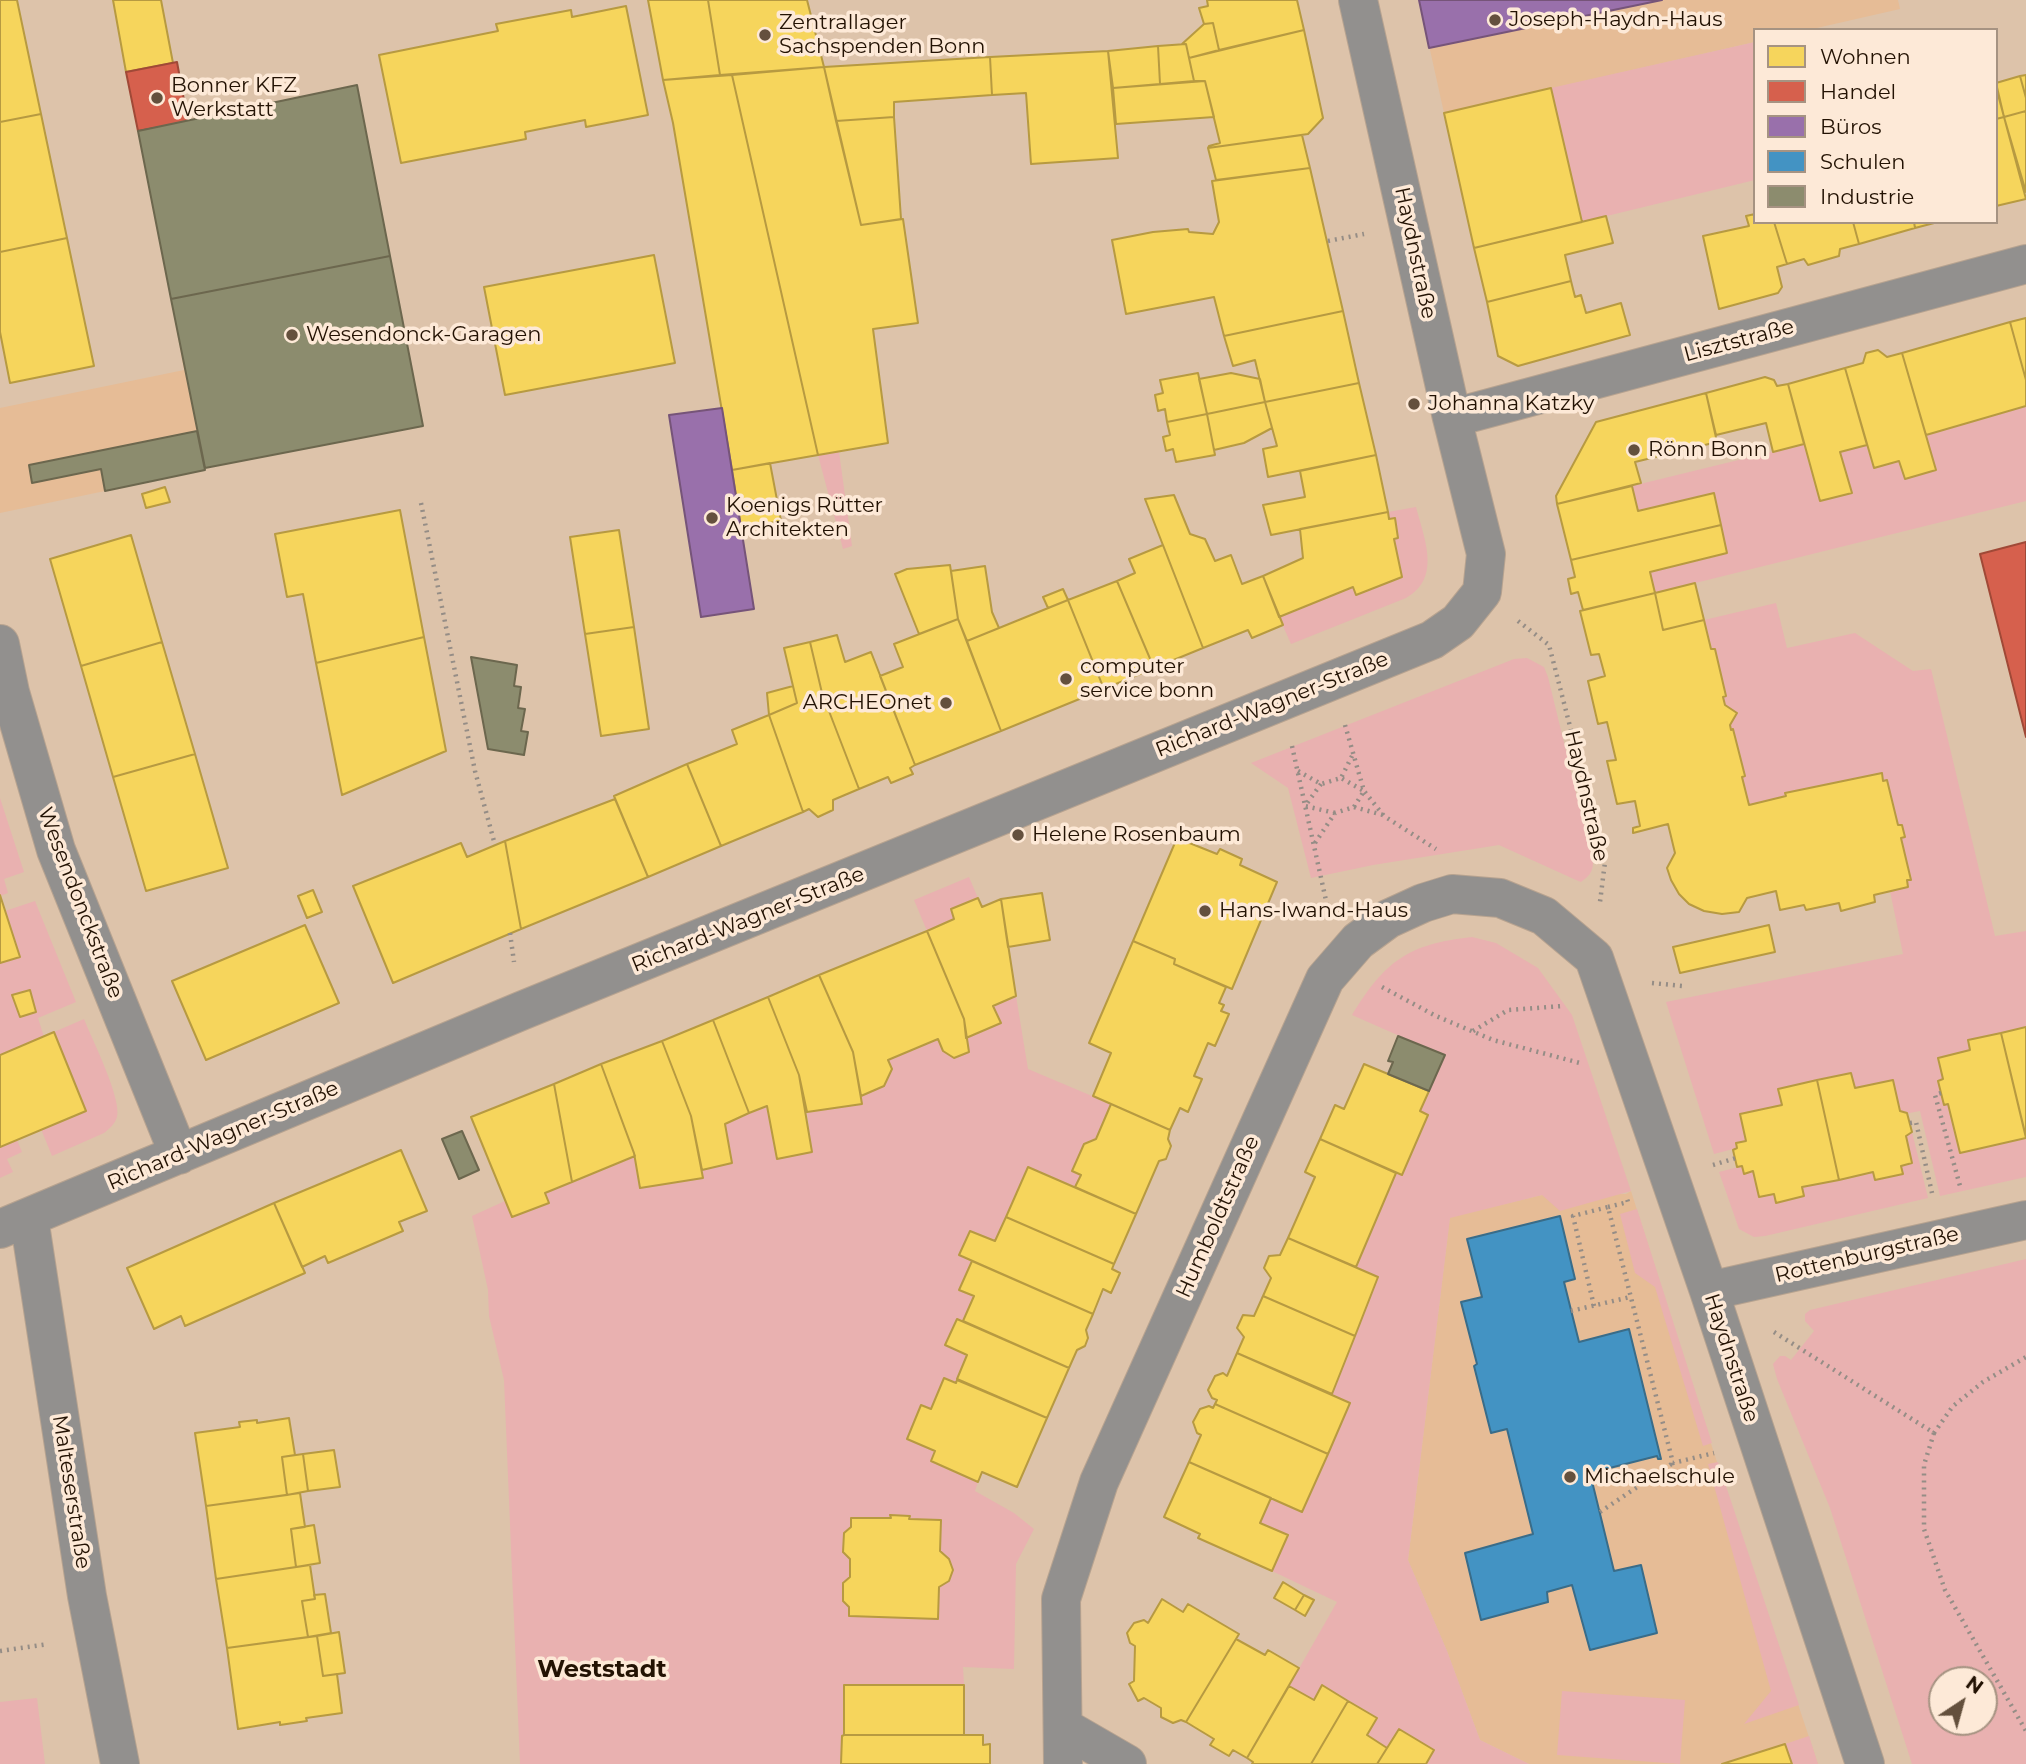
<!DOCTYPE html>
<meta charset="utf-8">
<style>
body{margin:0}
#map{position:relative;width:2026px;height:1764px;overflow:hidden;background:#ddc3aa;font-family:Montserrat,sans-serif}
canvas{display:block}
.legend{position:absolute;left:1753px;top:28px;width:245px;height:196px;box-sizing:border-box;background:#fde9d7;border:2px solid #a69382;margin:0;padding:9px 12px;list-style:none;font-size:21px;color:#231203}
.legend li{display:flex;align-items:center;gap:14px;height:35px}
.legend b{width:35px;border:2px solid #a69382}
.north{position:absolute;left:1928px;top:1666px;width:70px;height:70px;box-sizing:border-box;background:#fde9d7;border:2px solid #a69382;border-radius:50%;rotate:36deg;font-size:19px;font-weight:700;line-height:28px;text-align:center;color:#231203}
.north::after{content:'';display:block;margin:auto;width:24px;height:32px;background:#64503d;clip-path:polygon(50% 0,100% 100%,50% 72%,0 100%)}
</style>
<div id="map">
<canvas width="2026" height="1764"></canvas>
<ul class="legend">
<li><b style="height:19px;background:#f6d55c"></b>Wohnen</li>
<li><b style="height:19px;background:#d6604d"></b>Handel</li>
<li><b style="height:19px;background:#9970ab"></b>Büros</li>
<li><b style="height:19px;background:#4393c3"></b>Schulen</li>
<li><b style="height:19px;background:#8c8c6e"></b>Industrie</li>
</ul>
<div class="north">N</div>
</div>
<script>
const ctx = document.querySelector('canvas').getContext('2d');
ctx.lineJoin = 'round';
function paint(path, color) { ctx.fillStyle = color; ctx.fill(path, 'evenodd'); }
function stroke(path, color, width, dash) { ctx.strokeStyle = color; ctx.lineWidth = width; ctx.lineCap = dash ? 'butt' : 'round'; ctx.setLineDash(dash || []); ctx.stroke(path); }
function write(font, color, halo, rows, align = 'center') {
  ctx.font = font + ' Montserrat,sans-serif'; ctx.lineWidth = 7; ctx.setLineDash([]); ctx.textBaseline = 'middle'; ctx.strokeStyle = halo; ctx.fillStyle = color; for (const [text, x, y, turn = 0] of rows) {
    ctx.save(); ctx.translate(x, y); ctx.rotate((+turn || 0) * Math.PI / 180); ctx.textAlign = isNaN(turn) ? turn : align; if (halo) ctx.strokeText(text, 0, 0); ctx.fillText(text, 0, 0); ctx.restore();
  }
}
paint(new Path2D(`
 M1419,0H1898L1900,9L1808,30H1755V42L1444,113Z
 M390,256L423,426L205,468V470L0,513V408L184,370L171,299Z
 M1631,1191L1714,1453L1818,1764H1529L1480,1740L1447,1651L1408,1560L1450,1217L1542,1195L1626,1194Z`), '#e6bc96');
paint(new Path2D(`
 M1755,42V180L1582,222L1551,88Z
 M2026,406V501L1655,593L1650,572L1727,553L1714,493L1638,511L1632,486L1804,444L1821,501L1851,493L1840,452L1867,445L1874,467L1899,461L1905,479L1936,470L1926,435Z
 M839,452L852,546L843,549L818,455Z
 M1416,507C1424,538 1442,578 1406,598L1291,644L1279,617L1353,587L1356,595L1402,577L1394,539L1398,538L1395,519H1389L1388,512Z
 M1776,603L1787,648L1855,633L1913,671L1931,669L1995,936L2026,931V1027L1969,1040L1970,1050L1938,1058L1943,1079L1938,1081L1944,1104H1948L1960,1153L2026,1138V1177L1940,1196L1920,1111L1904,1114L1900,1111L1892,1080L1855,1088L1851,1073L1779,1089L1782,1105L1740,1114L1746,1141L1736,1143L1737,1148L1714,1154L1666,1002L1903,954L1890,891L1911,880L1901,838L1905,836L1902,825H1898L1887,781H1883L1881,773L1786,793V796L1749,805L1742,777L1745,775L1733,730H1731L1730,725L1737,713L1725,705L1723,697L1726,695L1715,649H1712L1704,620Z
 M1527,658L1544,667L1548,677L1593,862C1593,872 1589,876 1581,882L1576,880L1499,845L1373,865L1311,878L1288,788L1251,763L1514,659Z
 M0,798L24,872L4,879L8,893L0,896Z
 M969,877L978,898L951,909L954,919L927,931L914,900Z
 M35,901L76,1002L38,1018L44,1037L0,1055V963L19,957L5,911ZM29,990L36,1012L20,1017L13,996Z
 M1472,937L1496,943L1538,968L1572,1015L1631,1191L1560,1211L1542,1195L1450,1218L1408,1560L1447,1651L1480,1740L1529,1764H1426L1434,1750L1399,1729L1387,1748L1367,1735L1377,1717L1322,1685L1314,1700L1289,1686L1337,1602L1272,1571L1288,1535L1260,1523L1271,1498L1302,1512L1350,1404L1332,1394L1377,1277L1356,1267L1396,1173L1403,1175L1428,1115L1420,1111L1445,1056L1352,1015C1385,961 1408,944 1472,937Z
 M1016,996L1028,1069L1111,1104L1096,1139L1084,1144L1072,1171L1081,1175L1075,1187L1028,1167L995,1241L970,1231L959,1255L972,1261L959,1290L974,1296L963,1321L956,1319L946,1345L967,1355L956,1383L944,1378L931,1409L921,1405L907,1439L935,1451L931,1462L978,1482L975,1491L1014,1513L1034,1529L1016,1564L1014,1669L963,1667L964,1685H845L844,1735L842,1736L841,1764H520L504,1380L489,1316L488,1290L472,1216L505,1201L513,1217L549,1203L545,1193L635,1156L640,1188L703,1178L702,1170L725,1124L767,1106L812,1152L807,1112L862,1104L861,1096L884,1086L892,1069L888,1060L938,1039L943,1051L954,1058L969,1052L966,1038L1001,1023L993,1006ZM891,1515L909,1516V1519L940,1520V1551C956,1559 956,1579 939,1587L938,1619L849,1616V1607L843,1601V1583L850,1577V1559L843,1552L844,1533L851,1527V1518H891Z
 M84,1019C92,1039 122,1099 117,1117C115,1124 109,1129 104,1133L52,1156L41,1129L86,1111L54,1032Z
 M1912,1132L1928,1198L1765,1236L1754,1237L1739,1229L1719,1172L1742,1166L1744,1173L1753,1171L1759,1197L1774,1194L1777,1203L1803,1196L1802,1187L1912,1163L1906,1136Z
 M17,1140L22,1152L7,1159L13,1172L0,1178V1147Z
 M1637,1209L1712,1443L1703,1446L1655,1287L1635,1273L1620,1214Z
 M2026,1259V1764H1912L1830,1508L1777,1379L1773,1364L1780,1356H1785L1791,1360L1814,1331L1805,1321V1314L1810,1310ZM1942,1680H1984V1722H1942Z
 M1718,1462L1799,1705L1744,1724L1771,1691L1708,1464Z
 M1562,1691L1685,1700L1680,1764L1557,1755Z
 M37,1698L45,1764H0V1702Z
 M1809,1736L1818,1764H1792L1785,1744Z`), '#e9b1b0');
const homes = new Path2D(`
 M0,0H17L41,114L0,122Z
 M113,0H161L173,63L126,72Z
 M648,0H708L720,75L663,80Z
 M708,0H807L824,67L720,75Z
 M1207,0H1297L1304,30L1219,50L1213,23L1204,24L1199,8L1208,6Z
 M626,6L648,115L586,127L585,120L525,132L526,139L401,163L379,55L498,31L496,24L571,10L572,17Z
 M1213,23L1219,50L1189,58L1186,44H1182L1204,24Z
 M1304,30L1323,118L1308,134L1208,148L1209,146L1220,143L1205,81H1194L1189,58Z
 M1186,44L1194,81L1160,84L1158,46Z
 M1158,46L1160,84L1113,88L1108,51Z
 M1108,51L1118,158L1031,164L1026,93L992,95L990,57Z
 M990,57L992,95L894,102V117L836,121L824,67Z
 M824,67L861,225L903,219L918,323L873,329L888,443L818,455L732,75Z
 M732,75L818,455L732,470L673,123L663,80Z
 M2026,75V98L2020,76Z
 M2020,76L2026,98V111L2004,117L1996,83Z
 M1205,81L1214,117L1116,124L1113,88Z
 M1996,87L2004,117L1996,119Z
 M1551,88L1582,222L1474,248L1444,113Z
 M2026,111V192L2004,117Z
 M41,114L67,238L0,252V122Z
 M894,117L901,219L861,225L836,121Z
 M2004,117L2026,199L1996,206V119Z
 M1302,135L1310,168L1216,180L1208,148Z
 M1310,168L1343,311L1224,336L1214,297L1126,314L1112,240L1153,232L1188,229L1189,232L1213,234L1219,222L1212,181Z
 M1755,214V222H1774L1787,264L1777,267L1782,287L1778,293L1719,309L1703,236L1749,226L1746,216Z
 M1606,216L1613,243L1565,255L1571,281L1487,302L1474,248Z
 M1774,222H1853L1859,244L1840,249L1839,256L1808,265L1804,259L1787,264Z
 M1853,222H1914L1915,228L1859,244Z
 M1914,222H1938L1915,228Z
 M67,238L94,366L10,383L0,332V252Z
 M654,255L675,363L505,395L484,287Z
 M1571,281L1575,297L1581,295L1586,313L1621,303L1630,335L1518,366L1498,356L1487,302Z
 M1343,311L1359,383L1265,402L1255,360L1233,366L1224,336Z
 M2026,318V380L2010,322Z
 M2010,322L2026,380V406L1926,435L1902,353Z
 M1878,350L1887,357L1902,353L1936,470L1905,479L1899,461L1874,468L1845,368L1863,363L1866,353Z
 M1845,368L1867,445L1840,452L1852,493L1820,501L1788,384Z
 M1198,373L1207,414L1167,422L1165,409L1158,411L1155,395L1163,393L1160,380Z
 M1231,373L1260,379L1265,402L1207,414L1199,379Z
 M1765,377L1774,380L1777,386L1788,384L1804,444L1773,452L1766,423L1716,435L1706,393Z
 M1359,383L1376,455L1268,477L1263,449L1277,446L1265,402Z
 M1706,393L1717,442L1635,462L1641,483L1557,504L1556,496L1596,422Z
 M1265,402L1272,428L1244,443L1214,450L1207,414Z
 M1207,414L1215,455L1176,462L1173,449L1166,451L1163,437L1170,435L1167,422Z
 M1376,455L1388,512L1271,535L1263,505L1305,497L1300,471Z
 M770,463L781,521L741,528L732,470Z
 M1632,486L1638,511L1714,493L1721,525L1571,560L1557,504Z
 M165,487L170,502L146,508L142,494Z
 M1174,495L1190,534L1205,539L1215,561L1231,555L1242,584L1263,576L1283,625L1252,638L1248,630L1203,648L1145,499Z
 M400,510L424,637L316,663L303,594L287,597L275,534Z
 M1388,512L1389,519L1395,518L1398,538L1394,539L1402,577L1356,595L1353,587L1279,617L1263,576L1303,558L1300,529Z
 M1721,525L1727,553L1650,572L1655,593L1583,610L1578,592L1571,594L1568,579L1575,577L1571,560Z
 M619,530L634,627L585,634L570,537Z
 M131,535L162,642L81,666L50,559Z
 M1163,545L1203,648L1154,668L1117,581L1135,573L1129,559Z
 M950,565L958,619L919,634L895,574L907,569Z
 M985,566L992,612L999,628L967,641L958,619L951,571Z
 M1117,581L1154,668L1104,689L1068,600Z
 M1695,583L1704,620L1663,630L1655,593Z
 M1063,589L1068,600L1048,608L1043,597Z
 M1655,593L1663,630L1704,620L1711,649H1715L1726,696L1723,697L1725,705L1737,713L1730,725L1731,730L1733,729L1745,776L1742,777L1749,805L1786,796L1785,793L1882,773L1883,781L1887,780L1898,825H1902L1905,837L1901,838L1911,880H1907L1908,887L1874,895L1875,902L1841,911L1839,903L1806,910L1804,905L1780,910L1776,891L1747,898L1739,912L1722,914L1704,911L1689,904L1679,894L1671,880L1667,868L1675,853L1668,824L1633,833V828L1640,826L1635,801L1617,804L1607,761L1616,760L1607,722L1598,724L1588,681L1605,676L1599,654L1591,655L1580,611Z
 M1068,600L1104,689L1001,731L967,641Z
 M958,619L1001,731L915,765L880,676L903,667L894,644Z
 M634,627L649,729L601,736L585,634Z
 M837,635L845,662L871,652L915,765L910,768L913,774L891,783L888,777L859,789L822,693L810,642Z
 M424,637L446,751L342,795L316,663Z
 M162,642L195,754L113,777L81,666Z
 M810,642L822,693L859,789L833,800V810L818,817L809,809L803,812L769,715L797,703L784,648Z
 M793,686L797,703L769,715L767,693Z
 M769,715L803,812L721,846L687,764L737,744L732,730Z
 M195,754L228,868L146,891L113,777Z
 M687,764L721,846L648,877L614,796Z
 M615,799L648,877L521,929L505,841Z
 M1177,838L1217,854L1220,849L1242,859L1240,865L1277,882L1232,989L1174,964L1175,959L1133,941Z
 M505,841L521,929L393,983L353,886L461,843L467,857Z
 M313,890L322,912L307,918L298,896Z
 M1042,893L1050,940L1008,947L1001,899Z
 M0,895L20,957L0,963Z
 M978,898L982,907L1001,899L1016,996L993,1006L1001,1023L966,1038L964,1019L927,931L954,919L951,909Z
 M305,925L339,1003L206,1060L172,981Z
 M1769,925L1775,952L1680,973L1673,947Z
 M927,931L964,1019L969,1052L954,1058L943,1051L938,1039L888,1060L892,1069L884,1086L861,1096L853,1052L819,975Z
 M1133,941L1175,959L1174,964L1226,987L1219,1003L1224,1005L1221,1011L1229,1014L1215,1046L1208,1043L1194,1076L1202,1079L1188,1112L1180,1108L1170,1130L1093,1096L1111,1053L1089,1043Z
 M819,975L853,1052L862,1104L807,1112L799,1075L768,997Z
 M30,990L36,1012L20,1017L12,995Z
 M768,997L799,1075L812,1152L777,1159L767,1106L749,1113L713,1020Z
 M713,1020L749,1113L725,1124L732,1163L702,1170L691,1116L662,1041Z
 M2026,1027V1137L2001,1033Z
 M54,1032L86,1111L0,1147V1055Z
 M2001,1033L2026,1138L1960,1153L1948,1104L1944,1105L1938,1081L1943,1079L1938,1058L1970,1050L1968,1040Z
 M662,1041L691,1116L703,1178L640,1188L634,1153L601,1064Z
 M601,1064L635,1156L572,1182L554,1084Z
 M1364,1064L1429,1091L1420,1111L1428,1115L1402,1175L1320,1139L1335,1105L1344,1109Z
 M1851,1073L1855,1088L1893,1080L1900,1111L1907,1113L1912,1132L1906,1136L1912,1163L1901,1166L1903,1174L1875,1180L1873,1172L1839,1180L1817,1080Z
 M1817,1080L1839,1180L1802,1187L1804,1196L1776,1203L1774,1194L1759,1197L1753,1171L1744,1174L1742,1166L1737,1167L1733,1150L1737,1148L1736,1143L1746,1141L1740,1114L1782,1105L1778,1089Z
 M554,1084L572,1182L545,1193L549,1203L512,1217L471,1117Z
 M1111,1104L1170,1130L1168,1139L1171,1146L1166,1159L1159,1161L1136,1214L1075,1187L1081,1175L1072,1171L1084,1144L1096,1139Z
 M1320,1139L1396,1173L1356,1267L1288,1238L1315,1177L1305,1172Z
 M401,1150L427,1211L399,1222L403,1231L328,1263L325,1256L302,1267L274,1203Z
 M1028,1167L1136,1214L1114,1264L1006,1217Z
 M274,1203L305,1273L185,1326L181,1316L154,1329L127,1268Z
 M1006,1217L1114,1264L1112,1269L1120,1273L1111,1293L1103,1289L1093,1314L959,1255L970,1231L995,1241Z
 M1288,1238L1378,1277L1355,1336L1263,1296L1271,1278L1264,1268L1269,1256L1280,1255Z
 M972,1261L1093,1314L1086,1330L1088,1338L1085,1346L1077,1350L1069,1368L963,1321L974,1296L959,1290Z
 M1263,1296L1355,1336L1332,1394L1237,1353L1244,1337L1237,1328L1243,1315L1254,1316Z
 M957,1319L1069,1368L1047,1418L957,1379L967,1355L945,1345Z
 M1237,1353L1350,1403L1328,1454L1215,1404L1217,1400L1212,1398L1208,1390L1215,1376L1223,1373L1227,1376Z
 M944,1378L956,1383L957,1380L1047,1418L1017,1487L982,1472L978,1482L931,1461L935,1451L907,1439L921,1405L931,1409Z
 M1215,1404L1328,1454L1302,1512L1189,1462L1201,1435L1197,1433L1193,1422L1200,1409L1209,1406L1213,1408Z
 M289,1418L295,1455L282,1457L287,1495L206,1506L195,1433L240,1427L239,1422L257,1420V1423Z
 M334,1450L340,1487L308,1491L303,1454Z
 M303,1454L308,1491L287,1495L282,1457Z
 M1189,1462L1271,1498L1260,1523L1288,1535L1272,1571L1198,1538L1200,1534L1164,1517Z
 M300,1493L305,1527L291,1529L296,1567L216,1579L206,1506Z
 M890,1515L910,1516L909,1519L941,1520L940,1551L949,1559L953,1570L949,1581L939,1587L938,1619L849,1616V1607L843,1601V1583L850,1577V1559L843,1552L844,1533L851,1527V1518H891Z
 M314,1525L320,1563L296,1567L291,1529Z
 M310,1565L315,1599L302,1601L308,1637L227,1648L216,1579Z
 M1283,1582L1304,1595L1295,1610L1274,1598Z
 M325,1594L331,1633L308,1637L302,1601L315,1599L314,1595Z
 M1304,1595L1314,1600L1305,1616L1295,1610Z
 M1162,1599L1183,1612L1188,1604L1239,1634L1186,1722L1181,1720L1173,1723L1161,1717V1708L1144,1698L1138,1701L1129,1684L1134,1681L1135,1646L1130,1643L1127,1633L1134,1623L1144,1620L1148,1623Z
 M339,1632L345,1673L323,1676L317,1636Z
 M317,1636L323,1676L337,1674L342,1713L306,1718L307,1721L280,1725V1722L238,1729L227,1648Z
 M1236,1639L1265,1655L1268,1650L1299,1668L1247,1758L1233,1750L1229,1756L1210,1745L1214,1739L1186,1722Z
 M844,1685H964V1735H844Z
 M1322,1685L1348,1701L1311,1764H1252L1253,1762L1247,1758L1289,1686L1314,1700Z
 M1348,1701L1377,1718L1367,1735L1387,1748L1377,1764H1311Z
 M1399,1729L1434,1750L1426,1764H1377Z
 M844,1735H983V1745L990,1744V1764H841L842,1736Z
 M1785,1744L1792,1764H1722Z`);
paint(homes, '#f6d55c');
stroke(homes, '#b79a41', 2);
const shops = new Path2D(`
 M177,62L188,122L138,131L126,72Z
 M2026,542V737L1980,554Z`);
paint(shops, '#d6604d');
stroke(shops, '#a04937', 2);
const offices = new Path2D(`
 M1419,0H1662L1429,48Z
 M722,408L754,609L701,617L669,415Z`);
paint(offices, '#9970ab');
stroke(offices, '#765479', 2);
const schools = new Path2D(`
 M1560,1216L1575,1279L1564,1282L1579,1342L1629,1329L1661,1459H1658L1657,1456L1590,1473L1614,1571L1641,1565L1657,1633L1590,1650L1572,1585L1547,1592L1548,1602L1481,1620L1465,1553L1533,1534L1507,1429L1491,1433L1474,1366L1477,1364L1461,1302L1482,1297L1467,1239Z`);
paint(schools, '#4393c3');
stroke(schools, '#396c89', 2);
const industry = new Path2D(`
 M357,85L390,256L171,299L138,131Z
 M390,256L423,426L205,468L171,299Z
 M197,431L205,470L105,491L101,469L32,483L29,465Z
 M471,657L517,665L514,686L521,687L518,708L525,709L521,731L528,732L524,755L488,749Z
 M1398,1036L1445,1055L1429,1091L1388,1074L1393,1062L1388,1061Z
 M462,1131L479,1170L459,1179L442,1139Z`);
paint(industry, '#8c8c6e');
stroke(industry, '#6c674e', 2);
const minor = new Path2D(`
 M1452,418L2026,264
 M0,644L10,692L56,850L179,1155
 M29,1218L87,1596L120,1764
 M0,1229L521,1011L1432,640L1458,622L1482,592L1486,554L1452,418L1358,0
 M1709,1291L2026,1220
 M1063,1727L1127,1764
 M1063,1764L1061,1599L1099,1482L1325,979L1358,941L1388,919L1423,903L1452,894L1500,898L1544,916L1594,958L1709,1291L1865,1764`);
stroke(minor, '#b7a390', 40);
stroke(new Path2D(`
 M1328,241L1364,234
 M421,503L475,771L495,845
 M1518,621L1549,645L1605,862L1600,902
 M1345,725L1364,791L1384,816L1436,849
 M1292,746L1327,905
 M1298,771L1321,784L1341,778L1352,756
 M1321,784L1305,806L1335,813
 M1354,807L1383,815
 M1315,843L1335,813L1354,807L1364,791L1341,778
 M510,933L514,962
 M1652,983L1683,986
 M1382,987L1436,1016L1493,1040L1580,1063L1581,1065
 M1473,1031L1508,1010L1563,1006
 M1941,1093L1935,1095L1960,1186
 M1910,1123L1916,1122L1932,1193
 M1713,1165L1736,1158
 M1608,1207L1628,1202L1627,1199
 M1594,1306L1573,1216L1608,1207L1673,1463L1714,1453
 M1571,1311L1630,1297
 M1774,1332L1934,1433L1953,1406L1983,1382L2026,1357
 M1934,1433L1924,1465V1529L1945,1590L2026,1731
 M1600,1512L1673,1463
 M0,1651L48,1644`), '#958d86', 4.5, [2, 5]);
stroke(minor, '#92908e', 38);
for (const [x, y, r, color] of [
 [1495,20,7,"#64503d"],
 [765,35,7,"#64503d"],
 [157,98,7,"#64503d"],
 [292,335,7,"#64503d"],
 [1414,404,7,"#64503d"],
 [1634,450,7,"#64503d"],
 [712,518,7,"#64503d"],
 [1066,679,7,"#64503d"],
 [946,703,7,"#64503d"],
 [1018,835,7,"#64503d"],
 [1205,911,7,"#64503d"],
 [1570,1477,7,"#64503d"]
]) { const dot = new Path2D(); dot.arc(x, y, r, 0, 2 * Math.PI); ctx.fillStyle = color; ctx.fill(dot); stroke(dot, '#fde9d7', 2.5); }
write('21px', '#231203', '#fde9d7', [
 ["Joseph-Haydn-Haus",1509,20],
 ["Zentrallager",779,23],
 ["Sachspenden Bonn",779,47],
 ["Bonner KFZ",171,86],
 ["Werkstatt",171,110],
 ["Wesendonck-Garagen",306,335],
 ["Johanna Katzky",1428,404],
 ["Rönn Bonn",1648,450],
 ["Koenigs Rütter",726,506],
 ["Architekten",726,530],
 ["computer",1080,667],
 ["service bonn",1080,691],
 ["ARCHEOnet",932,703,"right"],
 ["Helene Rosenbaum",1032,835],
 ["Hans-Iwand-Haus",1219,911],
 ["Michaelschule",1584,1477]
], 'left');
write('21px', '#231203', '#fde9d7', [
 ["Haydnstraße",1415,253,78],
 ["Lisztstraße",1739,341,-15],
 ["Richard-Wagner-Straße",1272,705,-22],
 ["Haydnstraße",1586,796,77],
 ["Wesendonckstraße",80,903,69],
 ["Richard-Wagner-Straße",748,920,-22],
 ["Richard-Wagner-Straße",223,1136,-23],
 ["Humboldtstraße",1218,1217,-66],
 ["Rottenburgstraße",1867,1255,-13],
 ["Haydnstraße",1731,1358,72],
 ["Malteserstraße",71,1492,81]
]);
write('bold 24px', '#231203', '#fde9d7', [
 ["Weststadt",602,1670]
]);
</script>
